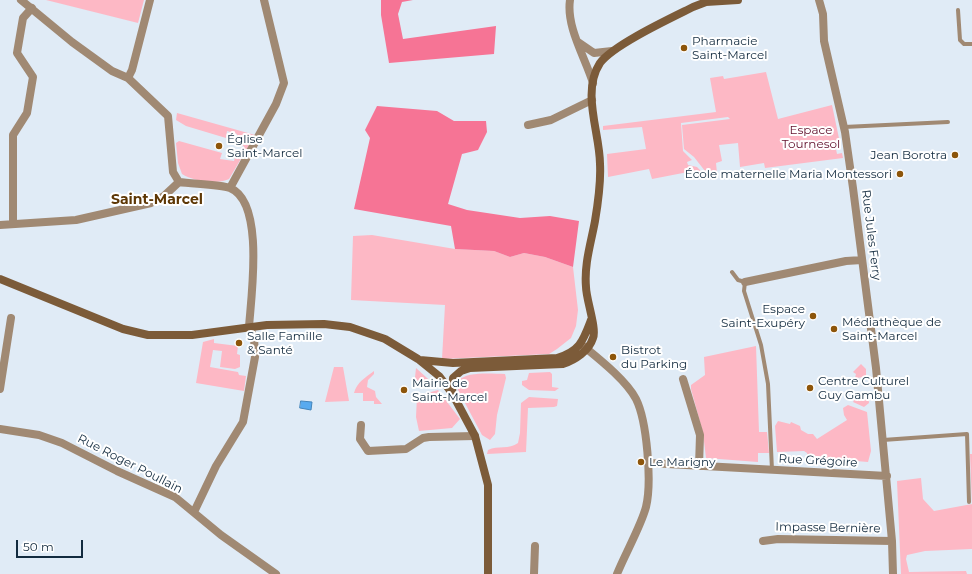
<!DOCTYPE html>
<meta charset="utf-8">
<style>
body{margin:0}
#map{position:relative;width:972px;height:574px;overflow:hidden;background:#e0ebf6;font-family:Montserrat,sans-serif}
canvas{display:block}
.scale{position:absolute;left:16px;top:540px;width:67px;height:18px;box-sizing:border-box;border:2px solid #132b3f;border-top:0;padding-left:5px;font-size:12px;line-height:14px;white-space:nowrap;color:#132b3f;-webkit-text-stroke:3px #fff;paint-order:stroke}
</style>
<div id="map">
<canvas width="972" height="574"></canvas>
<div class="scale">50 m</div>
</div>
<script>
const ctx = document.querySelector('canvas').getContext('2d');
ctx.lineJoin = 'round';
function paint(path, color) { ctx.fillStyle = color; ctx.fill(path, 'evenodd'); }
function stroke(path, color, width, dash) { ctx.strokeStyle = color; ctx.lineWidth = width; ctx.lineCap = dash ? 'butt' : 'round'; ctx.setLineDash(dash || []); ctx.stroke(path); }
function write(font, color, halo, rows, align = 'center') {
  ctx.font = font + ' Montserrat,sans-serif'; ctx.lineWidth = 4; ctx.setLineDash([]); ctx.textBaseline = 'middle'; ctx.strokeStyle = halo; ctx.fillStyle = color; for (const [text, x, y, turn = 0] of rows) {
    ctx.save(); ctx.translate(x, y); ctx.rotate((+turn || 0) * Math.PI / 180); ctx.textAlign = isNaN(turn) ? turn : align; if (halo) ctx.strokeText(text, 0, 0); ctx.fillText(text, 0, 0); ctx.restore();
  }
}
paint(new Path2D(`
 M46,0H144L138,23Z
 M766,72L778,119L832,105L841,148L836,149L837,154L842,153L843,158L765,168L764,163L740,167L738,143L719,145L722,161L716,163L717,173L705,171L694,157L684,149L682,125L730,119L728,117L681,123L683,151L692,160L687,162L688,165L697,167L703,173L688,172L652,179L649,169L608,177L607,154L646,149L642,127L603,130V126L716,112L710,78L723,76L724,79Z
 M177,113L255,135L229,179C217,185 193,181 182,174L178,163L176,143L179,141L222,153L220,159L234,161L236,154L241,156L244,146L238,145L241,138L237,136V134L227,131L226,138L186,126L176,120Z
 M372,235L455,249L494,251L510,257L524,253L545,257L573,267L578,310L576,326L571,338L557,349L549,354L442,359L445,305L351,300L353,236Z
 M214,339V343L238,346L237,354L240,355V367L235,369L220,367L222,351L213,350L210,367L238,372L239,375L246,376L244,391L196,383L203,342Z
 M756,346L759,432H767L769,453H758V462L706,458L703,433L691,389V385L705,375L704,357Z
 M861,364L866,369V377L855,378L856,374L853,372Z
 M334,367H343L349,401L325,402Z
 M416,368L437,387H414Z
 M374,371V374L368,380L367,387L375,391L376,397L382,404H374V401H363V393H354C357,382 365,378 374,371Z
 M550,372L552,374V387L559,388L555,391L529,390L522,385V381L527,380L529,373Z
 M505,374L506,378L497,415L495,434L490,440L482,435L457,388L458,381C467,371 492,374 505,374Z
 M438,390L460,419L452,428L419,431L416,417L417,396Z
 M868,394L869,403L864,407L853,402L857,395Z
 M529,397L558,399L557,406L554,407L528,408L526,452L487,454L488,450C498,445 509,450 518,443L520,433L521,403Z
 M848,405L867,412L871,451L868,462L808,457L807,453L804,451L777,452L775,426L778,421L790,424L791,422L800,426L801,430L808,434H813L817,439L847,420L844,415L843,408Z
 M970,454H972V549L925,551L907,555L906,559L909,572L966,571L967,574H901L897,481L921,478L923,499L934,511L972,504Z`), '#fdb8c5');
paint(new Path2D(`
 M381,0H413L402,2L398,14L403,39L496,26L494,54L389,63L381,15Z
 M377,106L437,111L454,121H486L487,132L478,150L462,154L448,204L467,210L520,218L550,216L579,221L573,267L545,257L524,253L510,257L494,251L455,249L451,226L354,209L370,138L365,130Z`), '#f67495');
const water = new Path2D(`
 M301,401L312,402L311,410L300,408Z`);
paint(water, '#58aaef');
stroke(water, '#4384ba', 1);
stroke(new Path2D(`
 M958,10L960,40L964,44H972
 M844,127L948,122
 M732,272L738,280L745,282L744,291L761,345L768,384L772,470
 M883,440L967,434L969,502`), '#a08973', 4);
stroke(new Path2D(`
 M21,0L72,42L112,71L128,78L168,116L173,172L179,182C192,184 219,184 230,188C265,202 251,297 249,327L254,337L255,357L243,422L216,466L194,512
 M570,0C566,27 585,57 593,83
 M819,0L823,14L824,41L845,132L853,188L876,368L892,541L893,574
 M578,42L594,53L612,51
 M128,78L132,70L150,0
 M528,125L551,120L592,100
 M230,188L276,104L284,83L264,0
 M13,224V135L27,113L33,77L17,53L23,18L32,8
 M0,225L76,220L151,203L164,196L179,182
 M745,282L846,261L862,260
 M582,345C599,359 626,380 636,399C647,421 652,482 646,507C641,526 625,554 617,574
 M683,379L700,435L699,466
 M0,389L11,318
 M361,425L360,439L368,451L406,449L423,438L429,437L475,436
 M0,429L39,435L62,443L117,471L175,497L221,535L276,574
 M649,463L887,476
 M763,541L778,539L892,541
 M534,574L535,546`), '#a08973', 8);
stroke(new Path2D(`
 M0,279L123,329L148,335H192L267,325L324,324L350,327L385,339L418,359L439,376L452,393L475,436L488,485V574
 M420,360L453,363L557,358C580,351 583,341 591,320
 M452,393L453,378L461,371L470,368L563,364C575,360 589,351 593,338C597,329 586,299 586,287C584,264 591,243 595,221C598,203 601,182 600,164C600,133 581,92 600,63C613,45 671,18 693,7L706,2L738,0`), '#7c5b39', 8);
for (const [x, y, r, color] of [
 [684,48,4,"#8d550a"],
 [219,146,4,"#8d550a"],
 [955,155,4,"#8d550a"],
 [900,174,4,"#8d550a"],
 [813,316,4,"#8d550a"],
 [834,329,4,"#8d550a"],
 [239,343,4,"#8d550a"],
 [613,357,4,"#8d550a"],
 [810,388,4,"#8d550a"],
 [404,390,4,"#8d550a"],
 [641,462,4,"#8d550a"]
]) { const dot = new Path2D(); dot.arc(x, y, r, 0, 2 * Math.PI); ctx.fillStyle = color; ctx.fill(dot); stroke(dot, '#fff', 1.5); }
write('12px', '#132b3f', '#fff', [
 ["Pharmacie",692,41],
 ["Saint-Marcel",692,55],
 ["Église",227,139],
 ["Saint-Marcel",227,153],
 ["Jean Borotra",947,155,"right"],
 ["École maternelle Maria Montessori",892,174,"right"],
 ["Espace",805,309,"right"],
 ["Saint-Exupéry",805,323,"right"],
 ["Médiathèque de",842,322],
 ["Saint-Marcel",842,336],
 ["Salle Famille",247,336],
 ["& Santé",247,350],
 ["Bistrot",621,350],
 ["du Parking",621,364],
 ["Centre Culturel",818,381],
 ["Guy Gambu",818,395],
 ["Mairie de",412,383],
 ["Saint-Marcel",412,397],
 ["Le Marigny",649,462]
], 'left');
write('12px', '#610f2b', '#fff', [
 ["Espace",811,130],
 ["Tournesol",811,144]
]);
write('12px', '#132b3f', '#fff', [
 ["Rue Jules Ferry",871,235,83],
 ["Rue Grégoire",818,461,3],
 ["Rue Roger Poullain",130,464,27],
 ["Impasse Bernière",828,528,1]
]);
write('bold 14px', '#5d3705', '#fff', [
 ["Saint-Marcel",157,200]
]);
</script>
